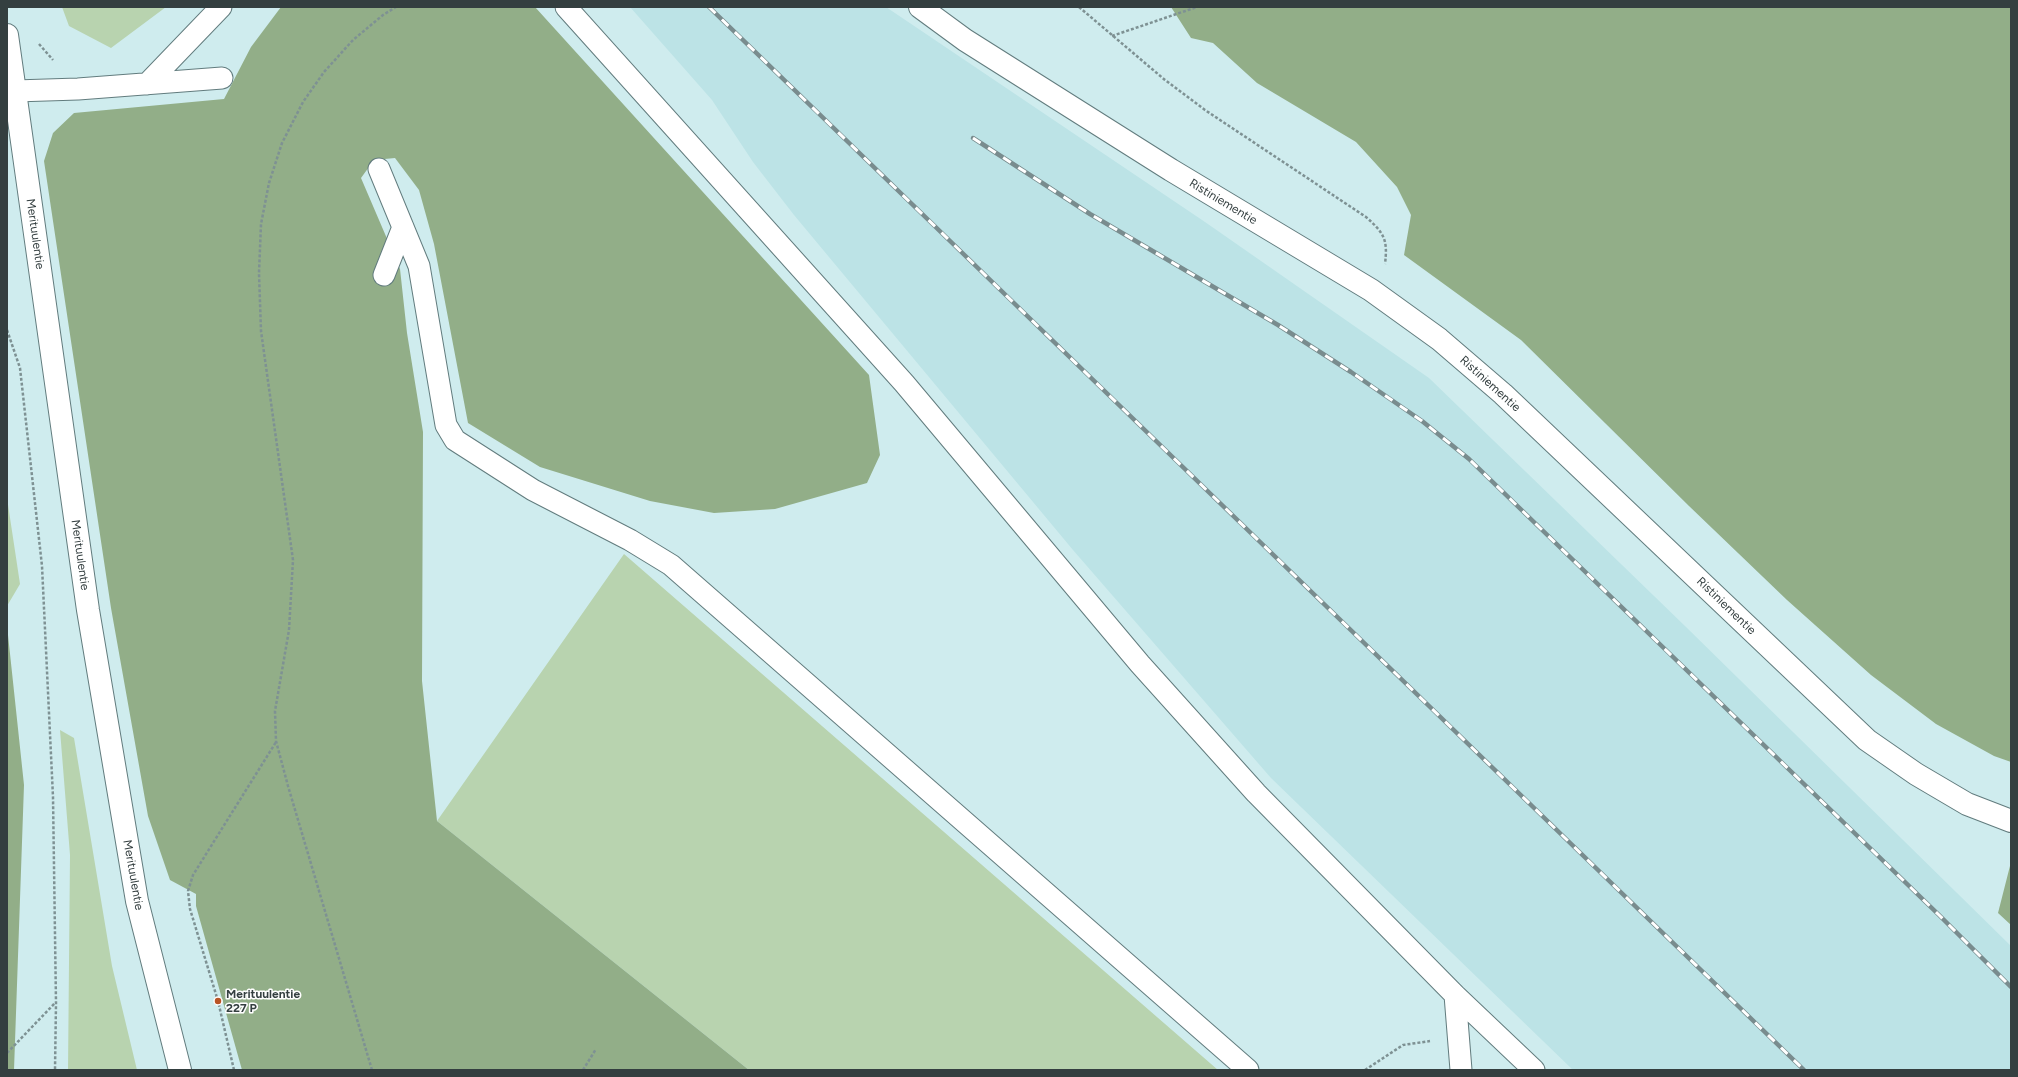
<!DOCTYPE html>
<style>
body{margin:0}
#map{position:relative;width:2018px;height:1077px;overflow:hidden;background:#cfecee;font-family:Figtree,sans-serif}
canvas{display:block}
.frame{position:absolute;inset:0;border:8px solid #343f40;pointer-events:none}
</style>
<div id="map">
<canvas width="2018" height="1077"></canvas>
<div class="frame"></div>
</div>
<script>
const ctx = document.querySelector('canvas').getContext('2d');
ctx.lineJoin = 'round';
function paint(path, color) { ctx.fillStyle = color; ctx.fill(path, 'evenodd'); }
function stroke(path, color, width, dash) { ctx.strokeStyle = color; ctx.lineWidth = width; ctx.lineCap = dash ? 'butt' : 'round'; ctx.setLineDash(dash || []); ctx.stroke(path); }
function write(font, color, halo, rows, align = 'center') {
  ctx.font = font + ' Figtree,sans-serif'; ctx.lineWidth = 3; ctx.setLineDash([]); ctx.textBaseline = 'middle'; ctx.strokeStyle = halo; ctx.fillStyle = color; for (const [text, x, y, turn = 0] of rows) {
    ctx.save(); ctx.translate(x, y); ctx.rotate((+turn || 0) * Math.PI / 180); ctx.textAlign = isNaN(turn) ? turn : align; if (halo) ctx.strokeText(text, 0, 0); ctx.fillText(text, 0, 0); ctx.restore();
  }
}
paint(new Path2D(`
 M630,7H886L1205,222L1429,378L1685,626L2011,946V1070H1573L1271,778L1073,550L794,215L753,162L712,100Z`), '#bce3e6');
paint(new Path2D(`
 M62,7H166L111,48L69,26Z
 M7,498L20,584L7,606Z
 M624,554L1218,1070H749L437,821Z
 M60,730L74,738L112,966L137,1070H68L70,855Z`), '#b8d3af');
paint(new Path2D(`
 M281,7H535L869,375L880,455L867,483L775,509L714,513L650,501L540,467L468,423L434,244L419,190L395,158L374,160L361,178L400,269L407,333L423,432L422,681L437,821L749,1070H242L196,906V894L170,880L148,816L111,608L44,161L53,133L74,113L224,99L251,47Z
 M1171,7H2011V762L1994,756L1936,724L1871,675L1787,600L1689,506L1521,340L1404,255L1411,215L1397,187L1356,142L1257,83L1213,43L1191,38Z
 M8,635L24,785L14,1070H7Z
 M2011,862V925L1998,913Z`), '#92ae88');
const lane = new Path2D(`
 M566,7L904,383L1140,664L1256,793L1455,995L1534,1070
 M147,84L221,7
 M15,91L78,89L222,78
 M379,169L419,266L446,425L455,440L533,490L630,540L671,565L1248,1070
 M384,275L403,227
 M1455,995L1461,1070`);
const secondary = new Path2D(`
 M920,7L965,40L1171,170L1371,290L1439,339L1503,394L1867,740L1916,774L1967,804L2011,821`);
const primary = new Path2D(`
 M7,35L88,610L137,901L180,1070`);
stroke(lane, '#627c7e', 23);
stroke(secondary, '#627c7e', 24);
stroke(primary, '#627c7e', 24);
stroke(new Path2D(`
 M1079,7L1165,80L1205,110L1366,217C1384,233 1388,239 1385,264
 M1112,36L1197,7
 M39,44L53,60
 M7,330L20,368L42,566L53,797L56,1003L55,1070
 M7,1053L55,1003
 M234,1070L218,1001L190,909L188,891L193,875L276,742
 M372,1070L288,786L276,741L275,711L289,630L293,560L261,331L259,273L261,224L269,183L282,143L303,102L324,72L353,40L383,15L396,7
 M583,1070L596,1049
 M1365,1070L1403,1045L1430,1041`), '#7e9193', 2.5, [3, 2]);
stroke(lane, '#fff', 21);
stroke(secondary, '#fff', 22);
stroke(primary, '#fff', 22);
const rail = new Path2D(`
 M709,7L1804,1070
 M973,138L1090,214L1278,325L1351,372L1422,421L1469,459L1537,525L1939,915L2011,987`);
stroke(rail, '#798c8e', 4.5);
stroke(rail, '#fff', 3, [9]);
for (const [x, y, r, color] of [
 [218,1001,4,"#b95325"]
]) { const dot = new Path2D(); dot.arc(x, y, r, 0, 2 * Math.PI); ctx.fillStyle = color; ctx.fill(dot); stroke(dot, '#fff', 1.5); }
write('12px', '#343f40', '#fff', [
 ["Ristiniementie",1223,202,31],
 ["Merituulentie",35,234,82],
 ["Ristiniementie",1490,384,42],
 ["Merituulentie",80,555,82],
 ["Ristiniementie",1726,606,44],
 ["Merituulentie",133,875,80]
]);
write('bold 12px', '#343f40', '#fff', [
 ["Merituulentie",226,994],
 ["227 P",226,1008]
], 'left');
</script>
